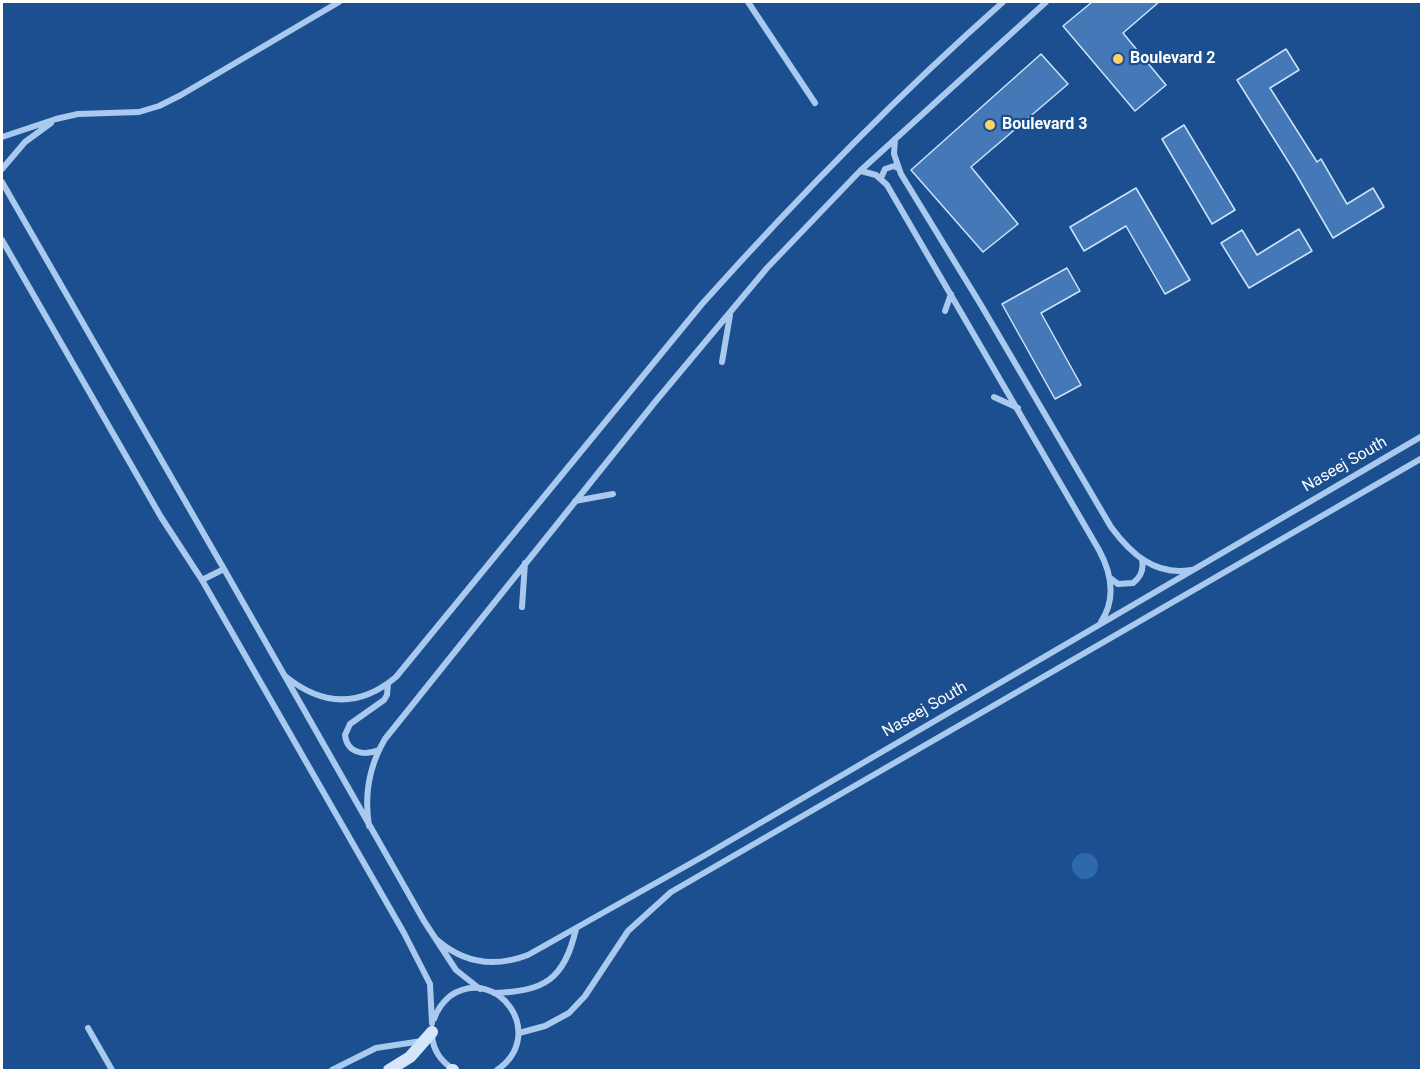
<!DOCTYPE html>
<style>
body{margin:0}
#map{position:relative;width:1423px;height:1072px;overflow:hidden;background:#1b4f8f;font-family:Roboto,sans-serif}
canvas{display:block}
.frame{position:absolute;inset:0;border:3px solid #fff;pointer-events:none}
</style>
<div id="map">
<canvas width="1423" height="1072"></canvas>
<div class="frame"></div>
</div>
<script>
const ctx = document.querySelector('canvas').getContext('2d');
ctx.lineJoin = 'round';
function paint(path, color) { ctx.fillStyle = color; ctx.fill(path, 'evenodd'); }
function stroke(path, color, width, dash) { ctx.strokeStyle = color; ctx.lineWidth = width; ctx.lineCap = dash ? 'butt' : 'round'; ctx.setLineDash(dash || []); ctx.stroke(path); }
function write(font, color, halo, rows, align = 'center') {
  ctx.font = font + ' Roboto,sans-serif'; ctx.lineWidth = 4.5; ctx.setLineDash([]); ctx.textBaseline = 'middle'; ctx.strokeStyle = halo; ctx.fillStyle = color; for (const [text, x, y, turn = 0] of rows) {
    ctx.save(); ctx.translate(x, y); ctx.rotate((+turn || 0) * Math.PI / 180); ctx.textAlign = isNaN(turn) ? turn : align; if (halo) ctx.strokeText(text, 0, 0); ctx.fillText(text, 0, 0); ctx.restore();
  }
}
paint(new Path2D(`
 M1072 866a13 13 0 1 1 26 0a13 13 0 1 1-26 0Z`), '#2e69ad');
const building = new Path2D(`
 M1092,2H1159L1123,33L1166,85L1135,111L1063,26Z
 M1286,49L1299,70L1270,88L1317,162L1321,159L1347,204L1373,188L1384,207L1333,238L1296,174L1237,80Z
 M1041,54L1068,84L971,167L1018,224L983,252L911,170Z
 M1184,125L1235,210L1212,224L1162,139Z
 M1136,188L1190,280L1165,294L1126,226L1084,251L1070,227Z
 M1299,229L1312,251L1249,288L1221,243L1242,230L1257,255Z
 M1067,268L1080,291L1041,313L1081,385L1055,399L1002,304Z`);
paint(building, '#4478b7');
stroke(building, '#cfe3fa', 1.5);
stroke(new Path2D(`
 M748,2L815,103
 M2,137L56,119L78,114L139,112L159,106L181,95L339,2
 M895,139L894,154L901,174L981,305L1111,527C1131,554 1155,576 1191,570
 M2,169L25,142L51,123
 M861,171L876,175L887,185L1099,550C1112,574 1116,599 1101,622
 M881,178L885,169L894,166L898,168
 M2,182L224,569L424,921L456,970L480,989
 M2,240L161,517L202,580L404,933L430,984L432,1023
 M945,311L951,294
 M722,362L730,315
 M994,397L1018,408
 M575,501L613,494
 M1110,578L1118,584L1133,583C1141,577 1144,570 1142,560
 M202,580L224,569
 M522,607L525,563
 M285,676C322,706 359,708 396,677L702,304C797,198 897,96 1003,2
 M379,750C364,756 347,753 345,735L350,724L384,700L387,695L388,684
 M369,826C364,795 369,766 385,739L655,402L767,268L860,171L1046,2
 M436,939C463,963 494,968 528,955L702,857L1422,436
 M494,993C545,991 564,980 576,929
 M434,1019C437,1010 443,1002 450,996C498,964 548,1035 497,1070
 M88,1028L112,1070
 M519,1033L545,1026L569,1013L585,996L628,931L671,892L1422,458
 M432,1035C433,1051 441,1061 454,1070
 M332,1070L376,1048L422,1041`), '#a9c9ee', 6);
stroke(new Path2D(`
 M389,1070L410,1057L432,1032
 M452,1070H453`), '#d6e6fa', 12);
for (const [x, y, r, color] of [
 [1118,59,6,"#ffd166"],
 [990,125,6,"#ffd166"]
]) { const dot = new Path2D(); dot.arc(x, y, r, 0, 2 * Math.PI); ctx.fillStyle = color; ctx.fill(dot); stroke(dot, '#1b4f8f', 2); }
write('bold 16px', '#fff', '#1b4f8f', [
 ["Boulevard 2",1130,59],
 ["Boulevard 3",1002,125]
], 'left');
write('16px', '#fff', '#1b4f8f', [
 ["Naseej South",1345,465,-30],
 ["Naseej South",925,710,-30]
]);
</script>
